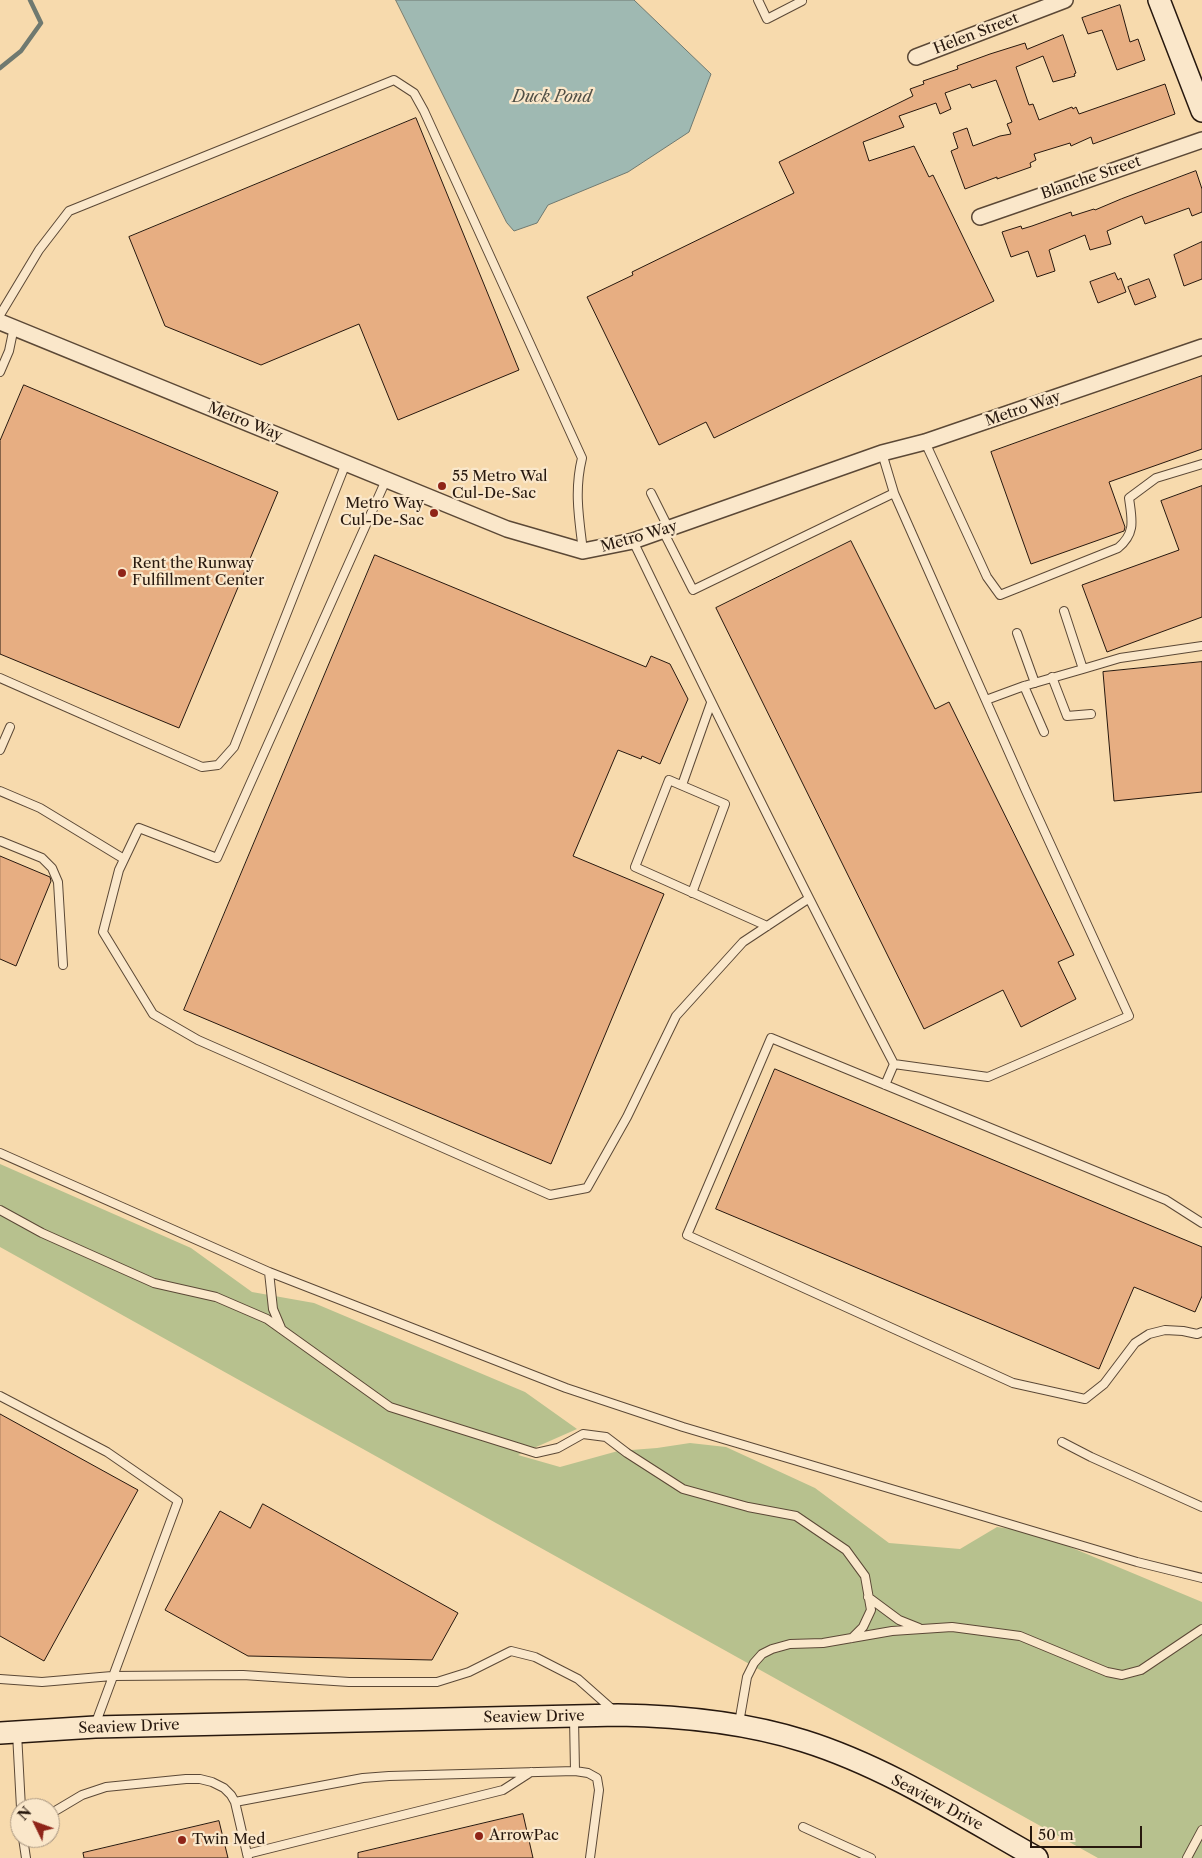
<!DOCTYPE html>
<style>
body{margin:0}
#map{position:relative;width:1202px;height:1858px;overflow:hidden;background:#f7daad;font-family:"Libre Caslon Text",serif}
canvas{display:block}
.north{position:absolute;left:10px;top:1798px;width:50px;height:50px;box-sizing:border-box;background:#fae7ca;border:1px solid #a6947f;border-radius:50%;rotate:312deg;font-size:14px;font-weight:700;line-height:20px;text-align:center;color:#27180e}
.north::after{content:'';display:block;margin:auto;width:18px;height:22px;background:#8f2418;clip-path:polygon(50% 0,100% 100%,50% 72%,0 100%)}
.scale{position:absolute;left:1030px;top:1826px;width:112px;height:22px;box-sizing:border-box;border:2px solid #27180e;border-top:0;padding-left:6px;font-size:15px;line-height:18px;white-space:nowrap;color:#27180e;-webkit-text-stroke:4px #fae7ca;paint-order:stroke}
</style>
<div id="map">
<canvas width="1202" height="1858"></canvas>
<div class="north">N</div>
<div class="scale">50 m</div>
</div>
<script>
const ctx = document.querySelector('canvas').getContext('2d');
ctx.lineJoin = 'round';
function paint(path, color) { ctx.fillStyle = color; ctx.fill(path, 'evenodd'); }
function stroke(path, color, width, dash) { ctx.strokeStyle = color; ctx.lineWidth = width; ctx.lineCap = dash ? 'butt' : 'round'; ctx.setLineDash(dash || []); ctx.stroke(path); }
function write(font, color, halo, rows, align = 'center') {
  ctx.font = font + ' "Libre Caslon Text",serif'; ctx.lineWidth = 4.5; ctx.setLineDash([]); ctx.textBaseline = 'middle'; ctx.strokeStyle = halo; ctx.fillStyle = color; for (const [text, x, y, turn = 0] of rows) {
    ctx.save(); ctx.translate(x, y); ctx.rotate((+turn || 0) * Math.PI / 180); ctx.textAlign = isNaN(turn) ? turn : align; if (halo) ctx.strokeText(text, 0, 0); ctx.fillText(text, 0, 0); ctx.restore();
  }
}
paint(new Path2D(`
 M0,1164L191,1248L252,1292L314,1303L525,1392L577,1429L518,1455L560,1467L618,1451L657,1448L690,1443L726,1447L815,1488L889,1543L960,1549L997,1527L1034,1532L1202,1602V1858H1098L0,1247Z`), '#b7c18e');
const water = new Path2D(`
 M396,0H634L711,74L689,132L628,172L548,205L537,223L514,231L507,223Z`);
paint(water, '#9fb9b2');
stroke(water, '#6f7970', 1);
stroke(new Path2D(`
 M0,68L21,51L41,23L30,0`), '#6f7970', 4.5);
const building = new Path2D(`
 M1120,5L1130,42L1138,39L1145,60L1117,70L1102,30L1088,34L1082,18Z
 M1063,35L1076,73L1074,74L1075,76L1053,82L1043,56L1016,67L1029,105L1033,104L1039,120L1072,107L1073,109L1076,107L1079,114L1165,84L1175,114L1093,144L1091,137L1071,146L1070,143L1034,154L1036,160L1030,163L1031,167L997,179V177L965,189L951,151L958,148L953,133L967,128L973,146L1000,136L1011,134L1007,124L1012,122L996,80L972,88L970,84L945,93L951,109L940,114L936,103L899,116L904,127L863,142L869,161L914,146L929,177L933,175L994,301L714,438L706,422L659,445L587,297L633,275L632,272L794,193L779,162L913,96L910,89L924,84L923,81L958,69L957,66L990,54L1025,43L1027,49Z
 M416,118L519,370L398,420L359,324L261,365L165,326L129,237Z
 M1196,171L1202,189V212L1192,216L1189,208L1145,224L1142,216L1107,231L1111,244L1090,250L1085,235L1049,250L1055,271L1037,277L1028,251L1011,257L1002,232L1021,226L1022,229L1032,226L1071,212L1072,216L1094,209L1095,210L1121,199Z
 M1202,242V279L1184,286L1174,255Z
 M1115,273L1118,280L1121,278L1126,292L1098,303L1090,282Z
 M1149,279L1156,297L1135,305L1128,287Z
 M1202,376V449L1109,482L1125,527L1124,531L1031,564L991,452Z
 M24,385L278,492L179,728L0,654V441Z
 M1202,486V617L1107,652L1082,585L1179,550L1161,501Z
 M851,541L935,709L949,702L1074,955L1058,962L1076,999L1021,1027L1003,990L924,1029L716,608Z
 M375,555L646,667L651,656L670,664L688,699L660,764L642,756L641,759L618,750L573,856L664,894L551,1164L184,1010Z
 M1202,662V792L1114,801L1103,672Z
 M0,856L50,877L51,881L16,966L0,959Z
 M775,1069L1202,1247V1296L1195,1312L1134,1287L1099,1369L716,1209Z
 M0,1414L138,1490L44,1661L0,1636Z
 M263,1504L458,1613L432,1660L248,1656L165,1610L220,1511L250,1528Z
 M523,1814L533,1858H358V1853Z
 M219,1821L228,1858H84L83,1853Z`);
paint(building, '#e7ae82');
stroke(building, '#27180e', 1);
const lane = new Path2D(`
 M758,0L767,19L802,1L801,0
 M0,315L39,250L69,211L394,80L414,93L424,111L582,458C574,491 579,518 583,551
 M0,372L9,351L14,327
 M925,442L987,577L1000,595L1118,548C1136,533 1132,520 1129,498L1156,478L1202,464
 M386,480L217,858L139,828L119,870L103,932L153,1014L198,1040L550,1195L587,1188L627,1117L676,1016L743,942L808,899
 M651,493L669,529
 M663,531L693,590L894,493L882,453
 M633,541C718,717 804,891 894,1064L988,1077L1129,1016L1026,791L894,493
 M1064,611L1083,669L1120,658L1202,646
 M1017,633L1035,683
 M1052,677L1067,716L1091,714
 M0,678L202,767L218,765L234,747L346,463
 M1024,686L1044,732
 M986,700L1024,686L1083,669
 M0,750L10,727
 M682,785L711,703
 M0,791L40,808L124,859
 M0,841L42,858L52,868L58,882L63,965
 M692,893L725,804L669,780L635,867L767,926
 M885,1085L894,1064
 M0,1153L269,1272L566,1388L683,1427L1137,1562L1202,1578
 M0,1210L42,1233L154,1283L216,1297L267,1319L390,1407L536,1453L558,1448L583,1434L606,1437L627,1453L683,1489L748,1507L796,1516L846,1550L865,1576L871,1610L863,1627L852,1638
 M1202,1223L1166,1200L771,1038L687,1235L1013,1383L1085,1399L1104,1384L1135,1343L1149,1334L1165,1330L1183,1331L1197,1334L1202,1332
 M269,1272L273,1309L281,1328
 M0,1396L107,1452L178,1501L95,1725
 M1062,1442L1091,1457L1202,1507
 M868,1597L899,1620L919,1628
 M0,1679L42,1682L112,1676L243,1675L349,1682H437L469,1672L511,1651L535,1657L578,1679L613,1710
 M574,1718L575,1771
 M739,1723L747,1677L754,1663L762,1654L772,1649L790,1644L823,1643L892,1631L952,1627L1020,1636L1107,1672L1122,1675L1141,1670L1202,1629
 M17,1733L21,1808
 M235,1802L363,1778L389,1776L575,1771L588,1773L597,1778L599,1790L590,1858
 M50,1814L82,1795L106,1787L186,1779H200L212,1782L224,1788L231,1795L235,1802L248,1858
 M803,1827L871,1858
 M23,1838L26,1858
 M247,1854L503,1790L531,1772
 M1187,1858L1202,1830`);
const street = new Path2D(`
 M916,57L1065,0
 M980,217L1202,140
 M0,322L507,529L583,551L633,541L882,453L925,442L1202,347`);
const secondary = new Path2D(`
 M1159,0L1202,111
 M0,1733L95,1727L618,1715C681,1716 744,1722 804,1741C887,1767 962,1816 1037,1858`);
stroke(lane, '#5b4836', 10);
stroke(street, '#5b4836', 18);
stroke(secondary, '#27180e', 24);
stroke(lane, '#fae7ca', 8);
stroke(street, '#fae7ca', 15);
stroke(secondary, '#fae7ca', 21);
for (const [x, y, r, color] of [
 [442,486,5,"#8f2418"],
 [434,513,5,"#8f2418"],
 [122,573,5,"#8f2418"],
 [479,1836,5,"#8f2418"],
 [182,1840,5,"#8f2418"]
]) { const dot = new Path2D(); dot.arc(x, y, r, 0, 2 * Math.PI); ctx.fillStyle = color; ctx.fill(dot); stroke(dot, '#fae7ca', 2); }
write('15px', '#27180e', '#fae7ca', [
 ["Helen Street",976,34,-21],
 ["Blanche Street",1091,178,-19],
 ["Metro Way",1023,409,-19],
 ["Metro Way",245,422,22],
 ["Metro Way",639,537,-16],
 ["Seaview Drive",534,1717,-1],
 ["Seaview Drive",129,1727,-2],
 ["Seaview Drive",937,1803,28]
]);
write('15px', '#27180e', '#fae7ca', [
 ["55 Metro Wal",452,477],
 ["Cul-De-Sac",452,494],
 ["Metro Way",424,504,"right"],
 ["Cul-De-Sac",424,521,"right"],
 ["Rent the Runway",132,564],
 ["Fulfillment Center",132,581],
 ["ArrowPac",489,1836],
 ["Twin Med",192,1840]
], 'left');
write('italic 16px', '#515047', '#fae7ca', [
 ["Duck Pond",552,97]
]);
</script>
